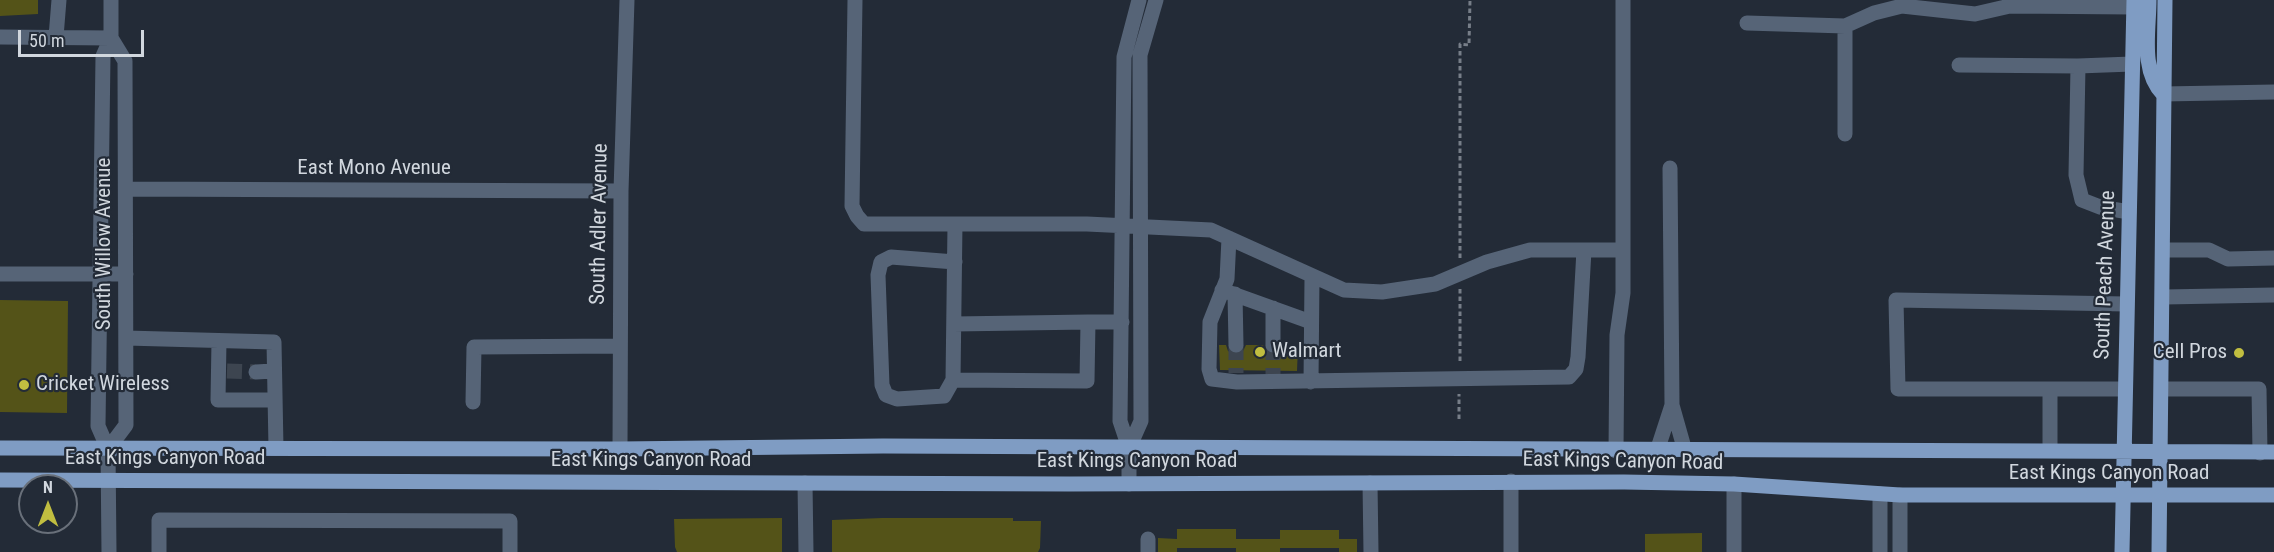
<!DOCTYPE html>
<style>
body{margin:0}
#map{position:relative;width:2274px;height:552px;overflow:hidden;background:#232b37;font-family:"Roboto Condensed",sans-serif}
canvas{display:block}
.north{position:absolute;left:18px;top:474px;width:60px;height:60px;box-sizing:border-box;background:#232b37;border:2px solid #69707a;border-radius:50%;rotate:0deg;font-size:16px;font-weight:700;line-height:24px;text-align:center;color:#d1d7de}
.north::after{content:'';display:block;margin:auto;width:21px;height:27px;background:#c1be40;clip-path:polygon(50% 0,100% 100%,50% 72%,0 100%)}
.scale{position:absolute;left:18px;top:30px;width:126px;height:27px;box-sizing:border-box;border:3px solid #d1d7de;border-top:0;padding-left:8px;font-size:18px;line-height:21px;white-space:nowrap;color:#d1d7de;-webkit-text-stroke:4px #232b37;paint-order:stroke}
</style>
<div id="map">
<canvas width="2274" height="552"></canvas>
<div class="north">N</div>
<div class="scale">50 m</div>
</div>
<script>
const ctx = document.querySelector('canvas').getContext('2d');
ctx.lineJoin = 'round';
function paint(path, color) { ctx.fillStyle = color; ctx.fill(path, 'evenodd'); }
function stroke(path, color, width, dash) { ctx.strokeStyle = color; ctx.lineWidth = width; ctx.lineCap = dash ? 'butt' : 'round'; ctx.setLineDash(dash || []); ctx.stroke(path); }
function write(font, color, halo, rows, align = 'center') {
  ctx.font = font + ' "Roboto Condensed",sans-serif'; ctx.lineWidth = 4.5; ctx.setLineDash([]); ctx.textBaseline = 'middle'; ctx.strokeStyle = halo; ctx.fillStyle = color; for (const [text, x, y, turn = 0] of rows) {
    ctx.save(); ctx.translate(x, y); ctx.rotate((+turn || 0) * Math.PI / 180); ctx.textAlign = isNaN(turn) ? turn : align; if (halo) ctx.strokeText(text, 0, 0); ctx.fillText(text, 0, 0); ctx.restore();
  }
}
paint(new Path2D(`
 M0,0H38V14L0,16Z
 M0,300L68,301L67,413L0,412Z
 M1219,345H1226L1228,351L1236,355L1242,353L1246,345H1263L1265,350L1272,355L1278,353L1283,346H1298L1297,371L1220,370Z
 M782,518V552H677L675,547L674,519Z
 M882,518H1013V521H1041L1040,548L1038,552H832V520Z
 M1177,529H1236V548H1177V552H1158V538L1177,539Z
 M1280,530H1339V539H1357V552H1339V548H1280Z
 M1702,533V552H1645V534Z
 M1236,539H1280V552H1236Z`), '#545318');
stroke(new Path2D(`
 M1236,345V373
 M1273,345V374
 M227,371L256,372`), '#3d4550', 15, [15, 8]);
stroke(new Path2D(`
 M1460,258V44L1469,45L1470,0
 M1460,289V363
 M1459,419V394`), '#777e88', 3, [4.5, 3]);
stroke(new Path2D(`
 M855,0L852,206L857,216L864,224H1087L1211,230L1344,290L1382,292L1435,284L1487,262L1530,250H1622
 M1747,23L1845,26L1874,13L1902,6L1975,14L2010,6L2134,7
 M0,37L111,38V0
 M56,37L59,0
 M1959,65L2078,66
 M2163,94L2274,92
 M1845,134V26
 M1670,168L1672,405L1685,451
 M126,189L621,191
 M2129,212L2100,207L2082,200L2076,175L2078,66L2132,64
 M955,224L953,380L1087,381L1088,322H1122
 M1229,238L1227,279L1210,322L1209,369L1212,379L1237,382L1569,377L1576,369L1578,357L1584,250
 M2164,250H2209L2228,259L2274,258
 M0,274H126
 M1222,290L1311,322
 M1235,294L1236,345
 M2164,297L2274,295
 M954,324L1088,322
 M126,338L274,342L276,448
 M219,341L218,400H274
 M1273,345V308
 M256,372L273,371
 M953,380L944,396L897,399L886,395L882,385L878,275L881,262L891,257L955,262
 M1311,382L1312,277
 M2050,389V450
 M2124,389H1898L1896,300L2126,304
 M2163,389H2259L2260,453
 M473,402L474,347L619,346
 M1129,448L1141,421L1140,55L1156,0
 M108,449L126,425L125,61L111,38L103,56L98,426L108,449L109,552
 M620,449L621,191L627,0
 M1616,451L1617,335L1623,293V0
 M1657,451L1672,405
 M1511,481V552
 M805,483L806,552
 M1370,483L1371,552
 M1129,484V448L1120,421L1124,57L1139,0
 M1734,484V552
 M1880,494V552
 M159,552V520L510,521V552
 M1148,552V539
 M1900,552V495`), '#566477', 15);
stroke(new Path2D(`
 M2149,0C2149,31 2140,70 2163,94
 M0,448L620,449L883,446L2274,452
 M0,480L1069,484L1624,482L1734,484L1900,495H2274
 M2122,552L2134,0
 M2159,552L2165,0`), '#7f9cc3', 15);
for (const [x, y, r, color] of [
 [1260,352,6,"#c1be40"],
 [2239,353,6,"#c1be40"],
 [24,385,6,"#c1be40"]
]) { const dot = new Path2D(); dot.arc(x, y, r, 0, 2 * Math.PI); ctx.fillStyle = color; ctx.fill(dot); stroke(dot, '#232b37', 2); }
write('21px', '#d1d7de', '#232b37', [
 ["East Mono Avenue",374,169],
 ["South Adler Avenue",600,224,-89],
 ["South Willow Avenue",105,244,-90],
 ["South Peach Avenue",2106,275,-88],
 ["East Kings Canyon Road",165,459],
 ["East Kings Canyon Road",651,461],
 ["East Kings Canyon Road",1137,462],
 ["East Kings Canyon Road",1623,462,1],
 ["East Kings Canyon Road",2109,474]
]);
write('21px', '#d1d7de', '#232b37', [
 ["Walmart",1272,352],
 ["Cell Pros",2227,353,"right"],
 ["Cricket Wireless",36,385]
], 'left');
</script>
